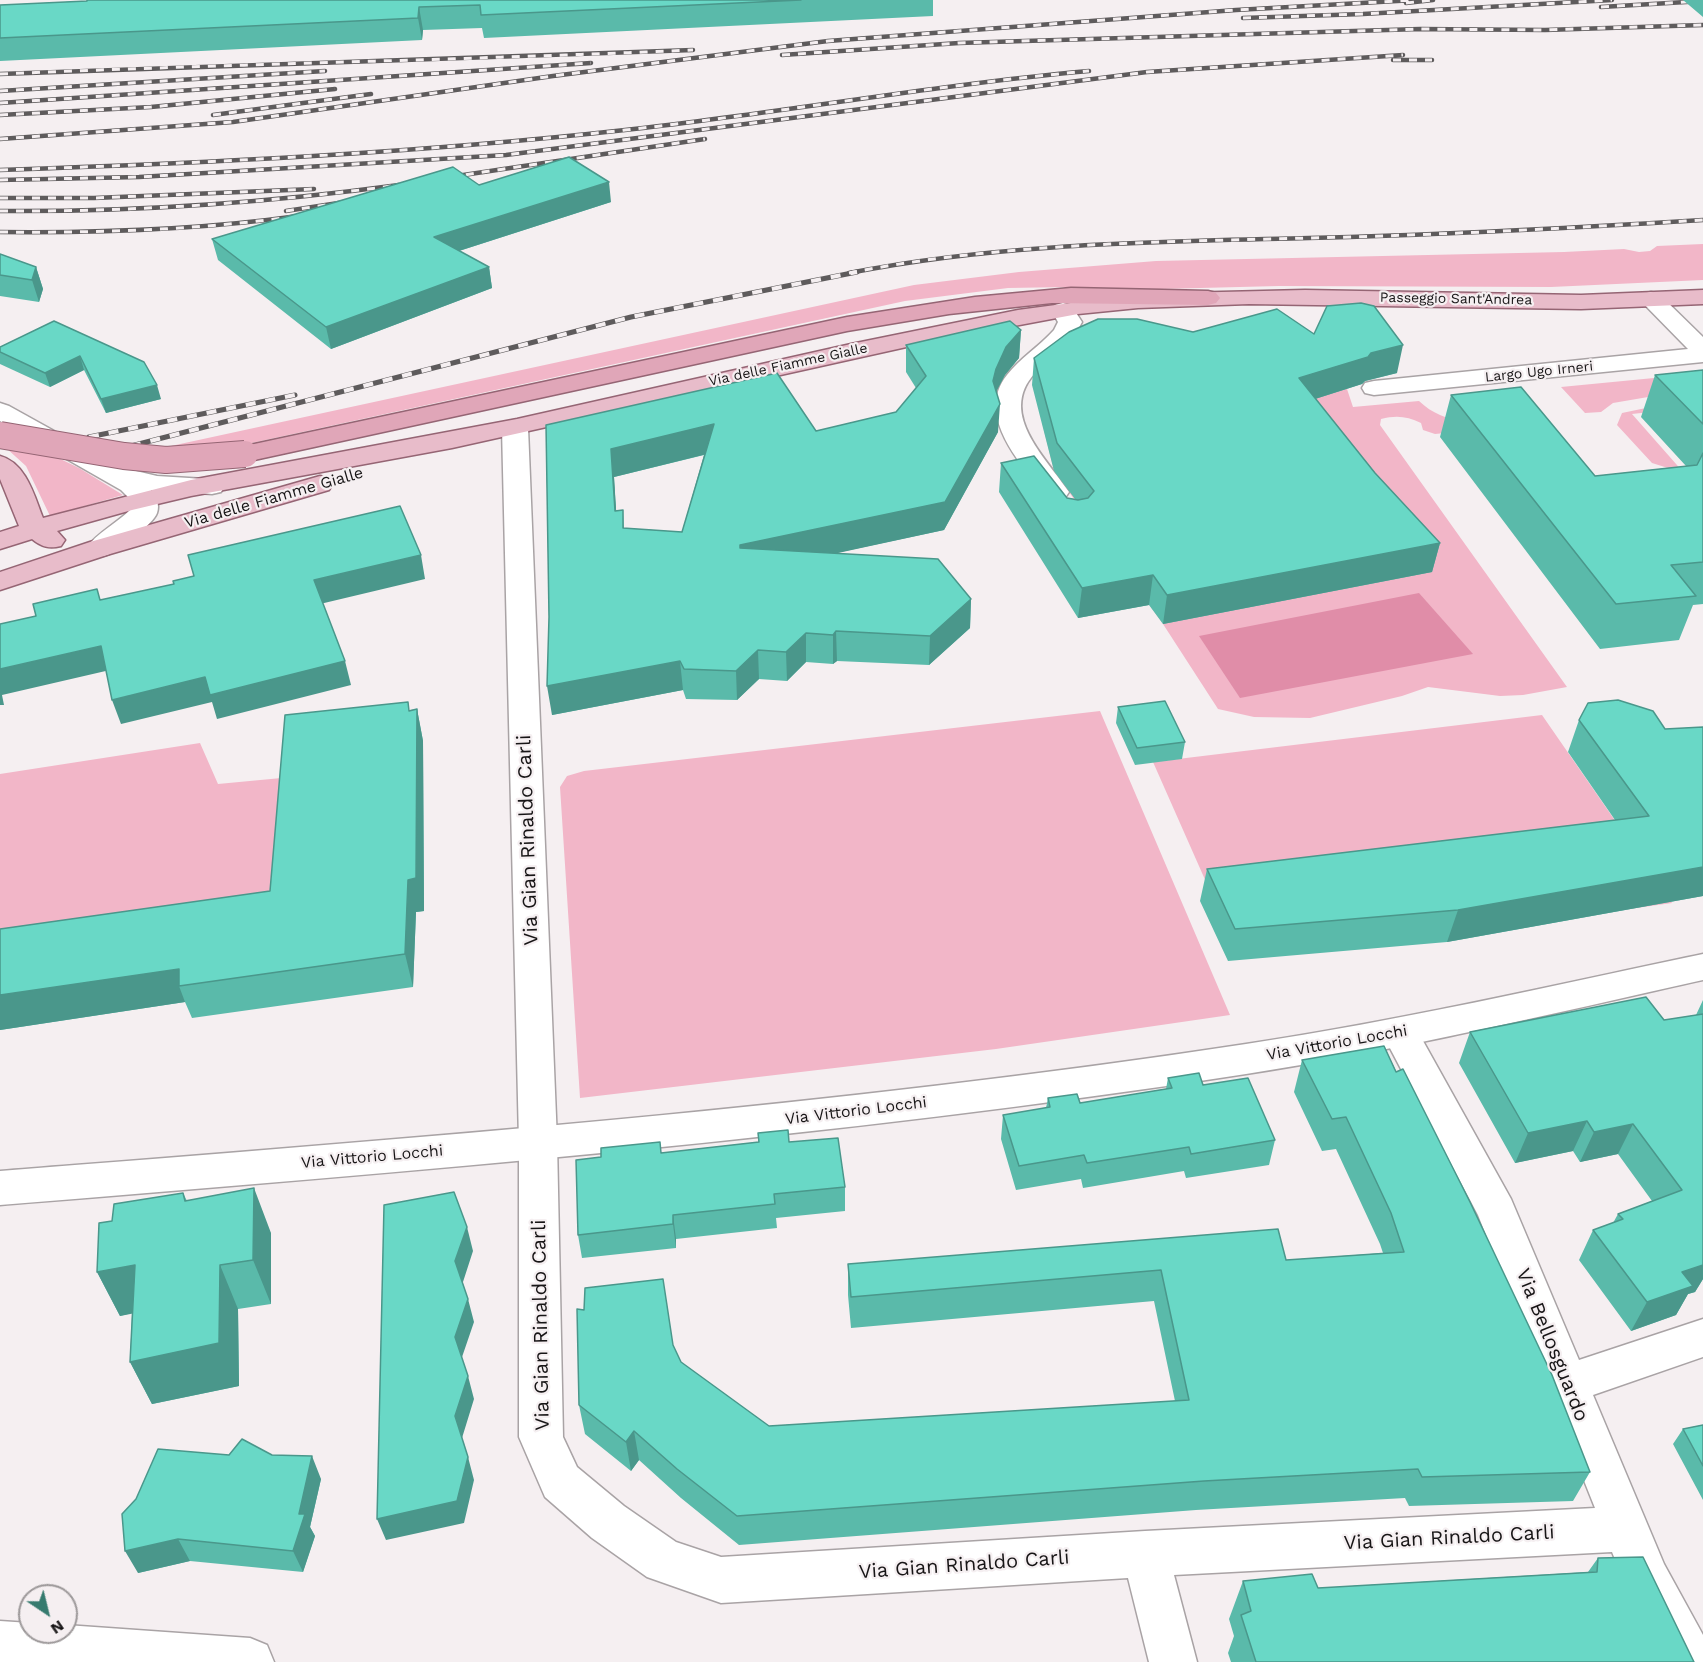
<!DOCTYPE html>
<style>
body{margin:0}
#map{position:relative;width:1703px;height:1662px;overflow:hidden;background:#f5eff1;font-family:"Work Sans",sans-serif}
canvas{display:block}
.north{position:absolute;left:18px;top:1584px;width:60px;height:60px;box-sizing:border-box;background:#f5eff1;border:2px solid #9c9899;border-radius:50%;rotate:145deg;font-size:16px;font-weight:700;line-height:24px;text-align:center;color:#171516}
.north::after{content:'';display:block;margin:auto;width:21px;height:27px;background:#367b6f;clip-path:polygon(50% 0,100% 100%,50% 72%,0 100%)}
</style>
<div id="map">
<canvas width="1703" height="1662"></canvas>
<div class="north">N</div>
</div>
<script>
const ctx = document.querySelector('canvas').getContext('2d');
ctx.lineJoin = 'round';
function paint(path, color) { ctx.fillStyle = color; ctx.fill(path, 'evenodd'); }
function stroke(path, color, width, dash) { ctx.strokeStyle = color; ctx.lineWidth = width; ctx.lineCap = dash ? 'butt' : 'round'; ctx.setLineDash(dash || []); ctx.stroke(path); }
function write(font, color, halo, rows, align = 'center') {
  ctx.font = font + ' "Work Sans",sans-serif'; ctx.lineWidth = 4.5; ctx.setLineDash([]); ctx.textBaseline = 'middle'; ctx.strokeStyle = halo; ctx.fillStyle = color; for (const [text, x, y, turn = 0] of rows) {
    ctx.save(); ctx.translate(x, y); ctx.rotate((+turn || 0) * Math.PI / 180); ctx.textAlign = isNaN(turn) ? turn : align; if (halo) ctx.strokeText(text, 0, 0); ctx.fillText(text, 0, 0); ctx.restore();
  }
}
paint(new Path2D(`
 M1703,244V280L1551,287L1279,286L1121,290L1068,287L1008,288L905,301L247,444L157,449L914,285L1019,272L1156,261L1564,252L1624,249L1639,252L1650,251L1657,246Z
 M1654,378V396L1613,403L1601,412L1585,413L1561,387Z
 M1347,389L1353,407L1419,401C1445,426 1480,423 1514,426L1435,434L1423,430L1421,423C1407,416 1396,415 1381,419L1380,425L1567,687L1523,695L1500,696L1428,687L1402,696L1310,718L1254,717L1218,709L1163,624L1054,471L1042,422L1041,408Z
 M1665,404L1695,407L1632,414L1684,473L1652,463L1617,425L1622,413Z
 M5,447L44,451L79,468L123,495L50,516L26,466Z
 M1100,711L1230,1015L996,1049L580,1098L560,787L567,776L584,771Z
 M1542,715L1672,903L1480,930L1214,900L1153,762Z
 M200,743L218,784L292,777L280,923L0,964V774Z`), '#f2b6c8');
paint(new Path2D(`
 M1419,593L1473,654L1240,698L1199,636Z`), '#e08da8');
const minor = new Path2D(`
 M1651,292L1659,294L1703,337V362L1374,395L1365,393L1362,388L1365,383L1374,381L1688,349L1639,299L1643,294Z
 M1063,303L1071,305L1082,322C1072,343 1055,354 1039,369C994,411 1045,456 1069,492L1065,498L1056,500L1047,498C1023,466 974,416 1007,375C1020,358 1039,347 1054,330L1058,322L1051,310L1055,305Z
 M0,403L9,406L119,467L157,476L221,480L225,486L221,492L212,494L151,490C156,497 160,504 157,513C153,524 121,549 109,554C102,557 97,556 90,554L86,548C97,533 117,523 130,510L131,500L121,490L0,421Z
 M515,420L524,423L528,428L557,1141L563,1437L577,1467L624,1506L676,1542L721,1557L1145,1531L1595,1508L1478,1215L1382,1033L1387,1023L1400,1019L1413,1023L1511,1199L1579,1360L1703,1319V1357L1593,1395L1664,1564L1703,1635V1662H1665L1630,1596L1612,1552L1174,1575L1197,1662H1149L1128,1578L721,1603L647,1577L592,1538L545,1497L519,1437V1141L502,428L506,423Z`);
const tertiary = new Path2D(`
 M0,1621L30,1623V1632H66V1625L250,1638L267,1645L274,1662H0Z`);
const secondary = new Path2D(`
 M1703,954V980C1551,1014 1400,1050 1246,1074C833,1138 416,1171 0,1205V1171C416,1138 833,1107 1246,1044C1399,1021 1551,986 1703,954Z`);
const primary = new Path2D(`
 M1305,290L1581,295L1703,290V304L1581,309L1249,304L1138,308L1078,314L929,342L452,448L191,496L132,510L57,531L65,540L61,546C49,549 42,547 32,539L0,549V532L19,526L0,479V456C26,463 34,495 43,518L191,480L517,419L851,344L1018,310L1138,294Z
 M320,476L329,478L333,484L329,490L110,554L0,590V572L90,542Z`);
const trunk = new Path2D(`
 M1071,288L1208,291L1216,293L1220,298L1216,303L1208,305L1052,303L949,314L847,331L245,462L236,460L232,454L236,448L245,446L847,317L975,297Z`);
stroke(minor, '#a9a3a5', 3);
stroke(tertiary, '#a9a3a5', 3);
stroke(secondary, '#a9a3a5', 3);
stroke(primary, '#956574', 3);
stroke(trunk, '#956574', 3);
paint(minor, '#fff');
paint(tertiary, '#fff');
paint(secondary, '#fff');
paint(primary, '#e8bcca');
paint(trunk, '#e0a6b8');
const railFar1 = new Path2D(`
 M1406,3L1433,0
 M1601,7L1703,1
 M1243,18L1363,14L1612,0
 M782,55L959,43L1420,29L1545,30L1703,25
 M1393,60H1432
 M0,74C231,64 462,60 693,50
 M0,91L325,71
 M0,103L591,63
 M0,115L151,107L335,89
 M213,115L371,94
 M0,139L233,122L553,76L828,41L1236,10L1415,0
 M0,170C209,163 418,153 625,130C780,113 934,85 1089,71
 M450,177L705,139
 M0,180L139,177L506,155L1147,72L1403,55
 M0,198H94L314,189
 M0,211C134,212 266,203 399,185
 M286,211L345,202
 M0,232C100,233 199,230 298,216
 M849,273C1000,243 1156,242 1309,238C1441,235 1572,228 1703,220`);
const rail = new Path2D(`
 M89,437L295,395
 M131,446L631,317L857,272`);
stroke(railFar1, '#5e5b5c', 4.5);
stroke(rail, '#5e5b5c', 5);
stroke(railFar1, '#f5eff1', 3, [8]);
stroke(rail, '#f5eff1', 4, [10]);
const trunkBridge = new Path2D(`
 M0,435L124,456L166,460L245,454`);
stroke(trunkBridge, '#956574', 28, []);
stroke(trunkBridge, '#e0a6b8', 26);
paint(new Path2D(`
 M87,0H933V16L484,38L482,28L423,30L422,40L0,61V5L87,1Z
 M1683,0H1703V17Z
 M479,185L611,202L459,251L489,267L492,288L331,349L218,260L212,239Z
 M0,254L36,267L43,289L39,302L0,296Z
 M54,321L161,399L106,413L84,370L50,387L0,364V347Z
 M1021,330L1019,358L1005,375L996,391L998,432L944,530L836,553L971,599L970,628L929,665L837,661L833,664L806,662L787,681L759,679L737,700L686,699L683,690L552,715L549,617L546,425L816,431L896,412L916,388L906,372V345ZM704,455L682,532L624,528L623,510L616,511L614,477Z
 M1193,332L1314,334L1397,373L1365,381L1362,384L1315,399L1375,473L1440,543L1432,572L1163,624L1149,605L1078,618L999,492L1001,463L1067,498L1075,499L1054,471L1032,385L1034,358Z
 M1703,370V604L1693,605L1679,640L1600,649L1440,437L1451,395L1595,476L1686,466L1641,417L1655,375Z
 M1118,707L1185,742L1182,759L1135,765L1116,723Z
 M417,709L423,741L424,911L416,912L413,987L192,1018L185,1002L0,1030V929L270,891L410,710Z
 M1579,720L1665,729L1703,727V896L1447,942L1228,961L1200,901L1207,869L1615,820L1568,752Z
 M1703,1000V1279L1695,1292L1688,1294L1676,1315L1631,1331L1579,1260L1593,1230L1613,1223L1618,1214L1652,1201L1618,1154L1580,1162L1573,1151L1515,1163L1459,1063L1470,1032L1664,1020L1696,1015Z
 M1384,1046L1590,1472L1573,1501L1409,1506L1405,1498L1196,1510L739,1545L681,1498L639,1460L631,1471L585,1434L579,1405L673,1345L681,1362L769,1426L1175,1401L1154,1301L851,1328L848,1295V1264L1286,1260L1383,1253L1380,1244L1336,1149L1322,1151L1294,1092L1302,1060Z
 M1168,1078L1203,1085L1275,1140L1269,1165L1186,1178L1184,1171L1083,1188L1081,1179L1016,1190L1001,1139L1003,1115L1046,1108L1048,1098L1080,1103L1166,1089Z
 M758,1133L789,1142L845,1187V1211L776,1218L777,1228L676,1239V1248L582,1258L578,1235L661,1153L758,1142Z
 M183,1193L187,1201L271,1233V1304L238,1309L239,1386L152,1404L130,1362L132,1313L120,1316L97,1272L112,1221Z
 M1703,1425V1500L1673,1444L1683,1429Z
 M229,1455H272L321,1479L310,1527L315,1536L303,1572L190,1561L138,1573L136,1499Z
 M1598,1558L1694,1662H1231L1228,1653L1234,1636L1229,1619L1243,1581L1318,1588L1588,1572Z`), '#5abaaa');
paint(new Path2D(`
 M419,7L423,30L422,40L418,18Z
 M609,182L611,202L437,258L434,237Z
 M36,267L43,289L39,302L32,280Z
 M489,267L492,288L331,349L326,327Z
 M1021,330L1019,358L1005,375L994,396L993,381L996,369L1006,347Z
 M1403,345L1397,373L1365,381L1362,384L1293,406L1299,378L1371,353Z
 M80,356L84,370L50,387L45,373Z
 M157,385L161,399L106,413L101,399Z
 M1000,404L998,432L944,530L741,574L740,545Z
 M714,424L715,452L614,477L618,540L615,511L611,449Z
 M1440,543L1432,572L1163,624L1167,595Z
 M421,555L425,579L320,604L314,580Z
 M1153,575L1149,605L1078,618L1082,588Z
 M971,599L970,628L929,665L930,636Z
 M836,631L837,661L833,664V635Z
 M806,633V662L787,681L786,652Z
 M101,646L110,670L2,695L4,705H0V669Z
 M758,650L759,679L737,700L736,671Z
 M345,661L351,685L217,719L212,702L121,724L112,700L205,677Z
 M680,661L683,690L552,715L547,686Z
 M417,709L423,741L424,911L416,912L413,987L405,954L408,880Z
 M1703,867V896L1447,942L1458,910Z
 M179,969V986L185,1002L0,1030V995Z
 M1587,1121L1573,1151L1515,1163L1528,1133Z
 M1633,1124L1618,1154L1580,1162L1594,1132Z
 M254,1188L271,1233V1304L253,1260Z
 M673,1215L676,1239V1248L673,1224Z
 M467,1227L473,1251L462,1285L455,1261Z
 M1703,1256V1279L1695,1292L1688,1294L1676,1315L1631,1331L1647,1302L1682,1272Z
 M135,1265L156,1309L120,1316L97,1272Z
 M220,1265L238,1309L239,1386L152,1404L130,1362Z
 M468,1299L474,1322L461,1360L455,1337Z
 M468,1376L474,1399L462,1438L455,1416Z
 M634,1431L639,1460L631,1471L626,1442Z
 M312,1456L321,1479L310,1527L315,1536L303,1572L293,1551L299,1514Z
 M468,1457L474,1480L464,1523L386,1540L377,1519Z
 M178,1539L190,1561L138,1573L125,1551Z`), '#4a978b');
const building = new Path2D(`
 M87,0H801L481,15L480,5L419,7L418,18L0,38V5L87,1Z
 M569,157L609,182L434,237L489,267L326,327L212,239L453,167L479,185Z
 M0,254L36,267L32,280L0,275Z
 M1361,303L1374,306L1403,345L1371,353L1368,357L1299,378L1375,473L1440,543L1167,595L1153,575L1082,588L1001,463L1034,456L1067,498L1078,500L1088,498L1094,491L1057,443L1034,358L1069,332L1098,319H1137L1193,332L1277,309L1314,334L1327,306Z
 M54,321L144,362L157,385L101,399L80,356L45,373L0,352V347Z
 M1010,321L1021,330L1006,347L996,369L993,381L1000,404L945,502L740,545V548L938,559L971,599L930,636L836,631L833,635L806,633L786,652L758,650L736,671L684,669L680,661L547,686L549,617L546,425L777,373L816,431L896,412L926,376L906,345ZM714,424L682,532L623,528V510L615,511L611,449Z
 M1703,370V424L1655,375Z
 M1521,387L1595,476L1697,465L1703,453V562L1671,565L1696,596L1616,604L1451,395Z
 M400,506L421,555L314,580L345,661L210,695L205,677L112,700L101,646L0,669V624L36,616L33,604L97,589L100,600L174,584L173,581L194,576L188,555Z
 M1618,700L1653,711L1665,729L1703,727V867L1458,910L1235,929L1207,869L1649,816L1579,720L1588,703Z
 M1165,701L1185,742L1137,748L1118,707Z
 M408,702L409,711L417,709L416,878L408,880L405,954L179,986V969L0,995V929L270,891L285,715Z
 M1646,997L1664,1020L1703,1014V1265L1682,1272L1693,1286L1647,1302L1593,1230L1623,1219L1618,1214L1682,1190L1633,1124L1594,1132L1587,1121L1528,1133L1470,1032Z
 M1384,1046L1396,1072L1403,1069L1470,1202L1552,1375L1590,1472L1422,1477L1418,1469L1204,1481L737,1516L677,1469L634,1431L626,1442L579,1405L577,1309L584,1310L585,1288L663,1279L673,1345L681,1362L769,1426L1189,1400L1161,1270L851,1297L848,1264L1278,1229L1286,1260L1404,1252L1391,1213L1346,1117L1332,1119L1302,1060Z
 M1199,1073L1203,1085L1248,1078L1275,1140L1191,1154L1189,1147L1087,1163L1084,1155L1019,1166L1003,1115L1050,1107L1048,1098L1077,1094L1080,1103L1172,1088L1168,1078Z
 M788,1130L789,1142L838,1138L845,1187L774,1194L775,1204L673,1215V1224L578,1235L576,1160L601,1157V1148L660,1142L661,1153L759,1142L758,1133Z
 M254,1188L253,1260L220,1265L219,1343L130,1362L135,1265L97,1272L99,1223L112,1221L114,1204L183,1193L185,1201Z
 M454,1192L467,1227L455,1261L468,1299L455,1337L468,1376L455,1416L468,1457L457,1501L377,1519L384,1205Z
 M1703,1425V1466L1683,1429Z
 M242,1439L272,1455L312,1456L299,1514H305L293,1551L178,1539L125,1551L122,1514L136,1499L158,1449L229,1455Z
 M1643,1557L1694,1662H1256L1241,1615L1251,1611L1243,1581L1312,1574L1318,1588L1597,1572L1598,1558Z`);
paint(building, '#69d8c6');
stroke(building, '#4a978b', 1.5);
write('14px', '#171516', '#f5eff1', [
 ["Passeggio Sant'Andrea",1456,299,1],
 ["Via delle Fiamme Gialle",788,365,-12],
 ["Largo Ugo Irneri",1539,372,-6]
]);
write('16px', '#171516', '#f5eff1', [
 ["Via delle Fiamme Gialle",274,498,-16],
 ["Via Vittorio Locchi",1337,1043,-10],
 ["Via Vittorio Locchi",856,1111,-7],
 ["Via Vittorio Locchi",372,1157,-5]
]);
write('20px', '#171516', '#f5eff1', [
 ["Via Gian Rinaldo Carli",528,840,-92],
 ["Via Gian Rinaldo Carli",541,1325,-91],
 ["Via Bellosguardo",1552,1345,68],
 ["Via Gian Rinaldo Carli",1449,1538,-3],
 ["Via Gian Rinaldo Carli",964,1565,-4]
]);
</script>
